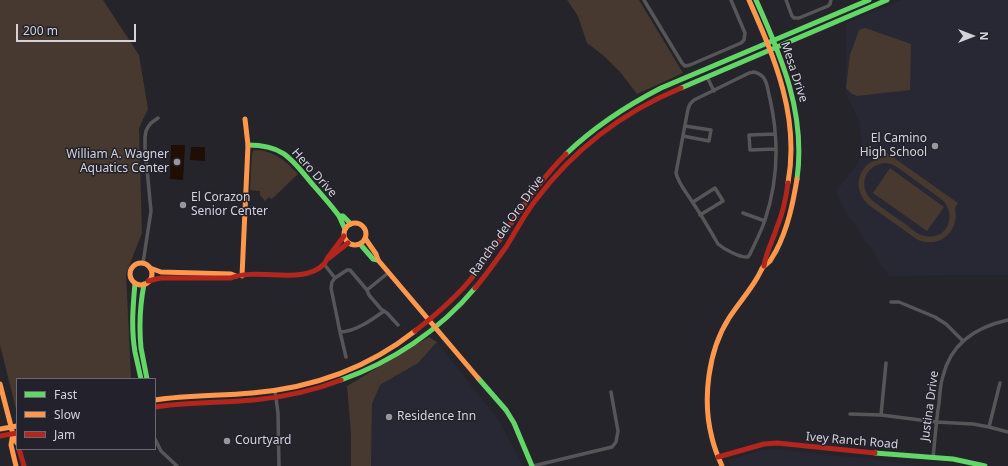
<!DOCTYPE html>
<style>
body{margin:0}
#map{position:relative;width:1008px;height:466px;overflow:hidden;background:#25242a;font-family:"Noto Sans",sans-serif}
canvas{display:block}
.legend{position:absolute;left:16px;top:378px;width:140px;height:72px;box-sizing:border-box;background:#23222c;border:1px solid #6a6972;margin:0;padding:5px 7px;list-style:none;font-size:12px;color:#d4d3da}
.legend li{display:flex;align-items:center;gap:8px;height:20px}
.legend b{width:20px;border:1px solid #6a6972}
.north{position:absolute;left:952px;top:16px;width:40px;height:40px;-webkit-text-stroke:3px #23222c;paint-order:stroke;rotate:90deg;font-size:11px;font-weight:700;line-height:16px;text-align:center;color:#d4d3da}
.north::after{content:'';display:block;margin:auto;width:14px;height:18px;background:#d4d3da;clip-path:polygon(50% 0,100% 100%,50% 72%,0 100%)}
.scale{position:absolute;left:16px;top:24px;width:120px;height:18px;box-sizing:border-box;border:2px solid #d4d3da;border-top:0;padding-left:5px;font-size:12px;line-height:14px;white-space:nowrap;color:#d4d3da;-webkit-text-stroke:3px #23222c;paint-order:stroke}
</style>
<div id="map">
<canvas width="1008" height="466"></canvas>
<ul class="legend">
<li><b style="height:5px;background:#63d668"></b>Fast</li>
<li><b style="height:5px;background:#ff974d"></b>Slow</li>
<li><b style="height:5px;background:#b3261e"></b>Jam</li>
</ul>
<div class="north">N</div>
<div class="scale">200 m</div>
</div>
<script>
const ctx = document.querySelector('canvas').getContext('2d');
ctx.lineJoin = 'round';
function paint(path, color) { ctx.fillStyle = color; ctx.fill(path, 'evenodd'); }
function stroke(path, color, width, dash) { ctx.strokeStyle = color; ctx.lineWidth = width; ctx.lineCap = dash ? 'butt' : 'round'; ctx.setLineDash(dash || []); ctx.stroke(path); }
function write(font, color, halo, rows, align = 'center') {
  ctx.font = font + ' "Noto Sans",sans-serif'; ctx.lineWidth = 3; ctx.setLineDash([]); ctx.textBaseline = 'middle'; ctx.strokeStyle = halo; ctx.fillStyle = color; for (const [text, x, y, turn = 0] of rows) {
    ctx.save(); ctx.translate(x, y); ctx.rotate((+turn || 0) * Math.PI / 180); ctx.textAlign = isNaN(turn) ? turn : align; if (halo) ctx.strokeText(text, 0, 0); ctx.fillText(text, 0, 0); ctx.restore();
  }
}
paint(new Path2D(`
 M902,0H1008V275H975L889,276L841,204L836,191L855,167L862,155L861,136L858,119L846,94V23Z
 M437,342L500,422L523,466H371L372,404L380,385L418,363Z
 M777,449L825,455L865,458L905,464L926,466H731L728,460L762,450Z`), '#282734');
paint(new Path2D(`
 M0,0H103L139,55L148,109L139,128L142,233L126,274L131,379H17V413L0,345Z
 M567,0H639L683,73L637,94L621,73L604,56L587,43L578,16Z
 M865,28L911,44L910,90L857,96L852,94L846,88L850,55L859,30Z
 M255,150C273,150 286,161 298,174L274,197L271,199L269,197L265,201L260,195V191L250,190L252,154L253,151Z
 M887,153L958,203L955,208C960,231 940,249 918,240L870,206C850,190 858,161 883,158ZM885,163L891,164L897,167L941,199C958,213 948,241 925,236C917,235 911,228 904,223C894,216 883,209 873,201C857,188 864,165 885,163Z
 M890,168L944,207L927,231L873,193Z
 M429,337L437,342L418,363L380,385L372,404L371,466H351V433L347,386Z`), '#473930');
paint(new Path2D(`
 M171,145H185L183,180L170,179Z
 M191,147H205V161L190,160Z`), '#200d04');
stroke(new Path2D(`
 M644,0L682,63L685,66L690,65L741,43L744,40L745,33L731,0
 M786,0L792,16L794,18H799L828,6L830,4L831,0
 M754,72C768,75 767,88 770,99C779,139 778,181 765,220C761,232 755,243 750,254L748,257C740,258 724,249 718,244C710,230 702,216 693,203C687,193 679,185 676,173L688,109L690,104L694,100L749,73Z
 M707,77L714,91
 M775,134L749,135L750,150L776,149
 M683,136L709,141L711,130L685,126
 M693,202L715,188L723,201L700,215
 M743,213L765,221
 M143,263L151,211L145,148V137L146,131L148,127L151,123L158,118
 M324,264L335,278L332,282L331,288L340,332C355,332 373,319 384,311
 M335,278L347,270H350L367,290L388,273
 M367,290L369,295L381,309L387,313L398,325
 M891,302H899L935,317L946,324L963,341
 M340,332L346,357
 M275,391L278,413L279,466
 M850,414L881,415L936,422L973,424L989,427L1008,432
 M881,415L886,363
 M989,427L1000,383
 M155,439L161,451L177,466
 M933,458C935,440 936,421 939,403C940,394 940,385 943,376C951,343 976,327 1008,320
 M533,466L612,447L616,442L618,431L611,392`), '#565557', 3.5);
stroke(new Path2D(`
 M756,0C782,58 806,114 797,179
 M681,88L887,0
 M248,145C285,145 292,160 314,186C321,194 329,203 336,212L339,216L345,229
 M566,154C594,127 626,106 661,88L869,0
 M339,216H343L351,224
 M360,244L373,259L378,260
 M135,283C133,306 131,329 135,352C137,361 139,370 141,379
 M144,284C140,305 139,327 141,348C143,358 145,369 147,379
 M478,378L506,410L514,423L532,466
 M341,380C392,362 440,330 475,288
 M875,453L953,459L985,466`), '#63d668', 5);
stroke(new Path2D(`
 M749,0C775,59 800,117 788,183
 M344 234a11 11 0 1 1 22 0a11 11 0 1 1-22 0Z
 M365,238L376,254L378,260L478,378
 M130 274a11 11 0 1 1 22 0a11 11 0 1 1-22 0Z
 M150,268L161,272L231,274L236,276
 M242,276L248,145L245,119
 M0,384L13,434L17,443
 M155,400C187,395 220,396 252,393C312,388 368,368 415,331
 M0,429L17,426
 M13,434L11,445L16,466
 M722,466C718,457 714,447 712,438C702,400 708,351 729,318C738,304 749,292 757,278C759,275 761,270 763,267C765,265 768,263 770,261C772,258 774,254 776,251C788,228 793,203 797,179`), '#ff974d', 5);
stroke(new Path2D(`
 M329,258L348,243
 M764,266C766,252 773,240 777,227C783,213 786,198 788,183
 M148,281L161,278H231C257,267 303,286 324,264C326,262 327,258 329,256C334,249 339,243 344,236
 M475,288C486,275 496,261 506,247C516,231 524,215 535,201C573,150 623,112 681,88
 M415,331C437,314 458,296 475,274C506,234 530,190 566,154
 M155,407C188,402 221,403 254,400C284,397 313,391 341,380
 M0,436L17,433
 M19,449L24,466
 M718,457L764,444L777,443L875,453`), '#b3261e', 5);
for (const [x, y, r, color] of [
 [935,146,4,"#97969c"],
 [177,162,4,"#97969c"],
 [183,205,4,"#97969c"],
 [389,417,4,"#97969c"],
 [227,441,4,"#97969c"]
]) { const dot = new Path2D(); dot.arc(x, y, r, 0, 2 * Math.PI); ctx.fillStyle = color; ctx.fill(dot); stroke(dot, '#23222c', 1.5); }
write('12px', '#d4d3da', '#23222c', [
 ["Mesa Drive",794,72,72],
 ["Hero Drive",314,173,48],
 ["Rancho del Oro Drive",507,226,-55],
 ["Justina Drive",930,406,-82],
 ["Ivey Ranch Road",852,441,5]
]);
write('12px', '#d4d3da', '#23222c', [
 ["El Camino",927,139,"right"],
 ["High School",927,153,"right"],
 ["William A. Wagner",169,155,"right"],
 ["Aquatics Center",169,169,"right"],
 ["El Corazon",191,198],
 ["Senior Center",191,212],
 ["Residence Inn",397,417],
 ["Courtyard",235,441]
], 'left');
</script>
